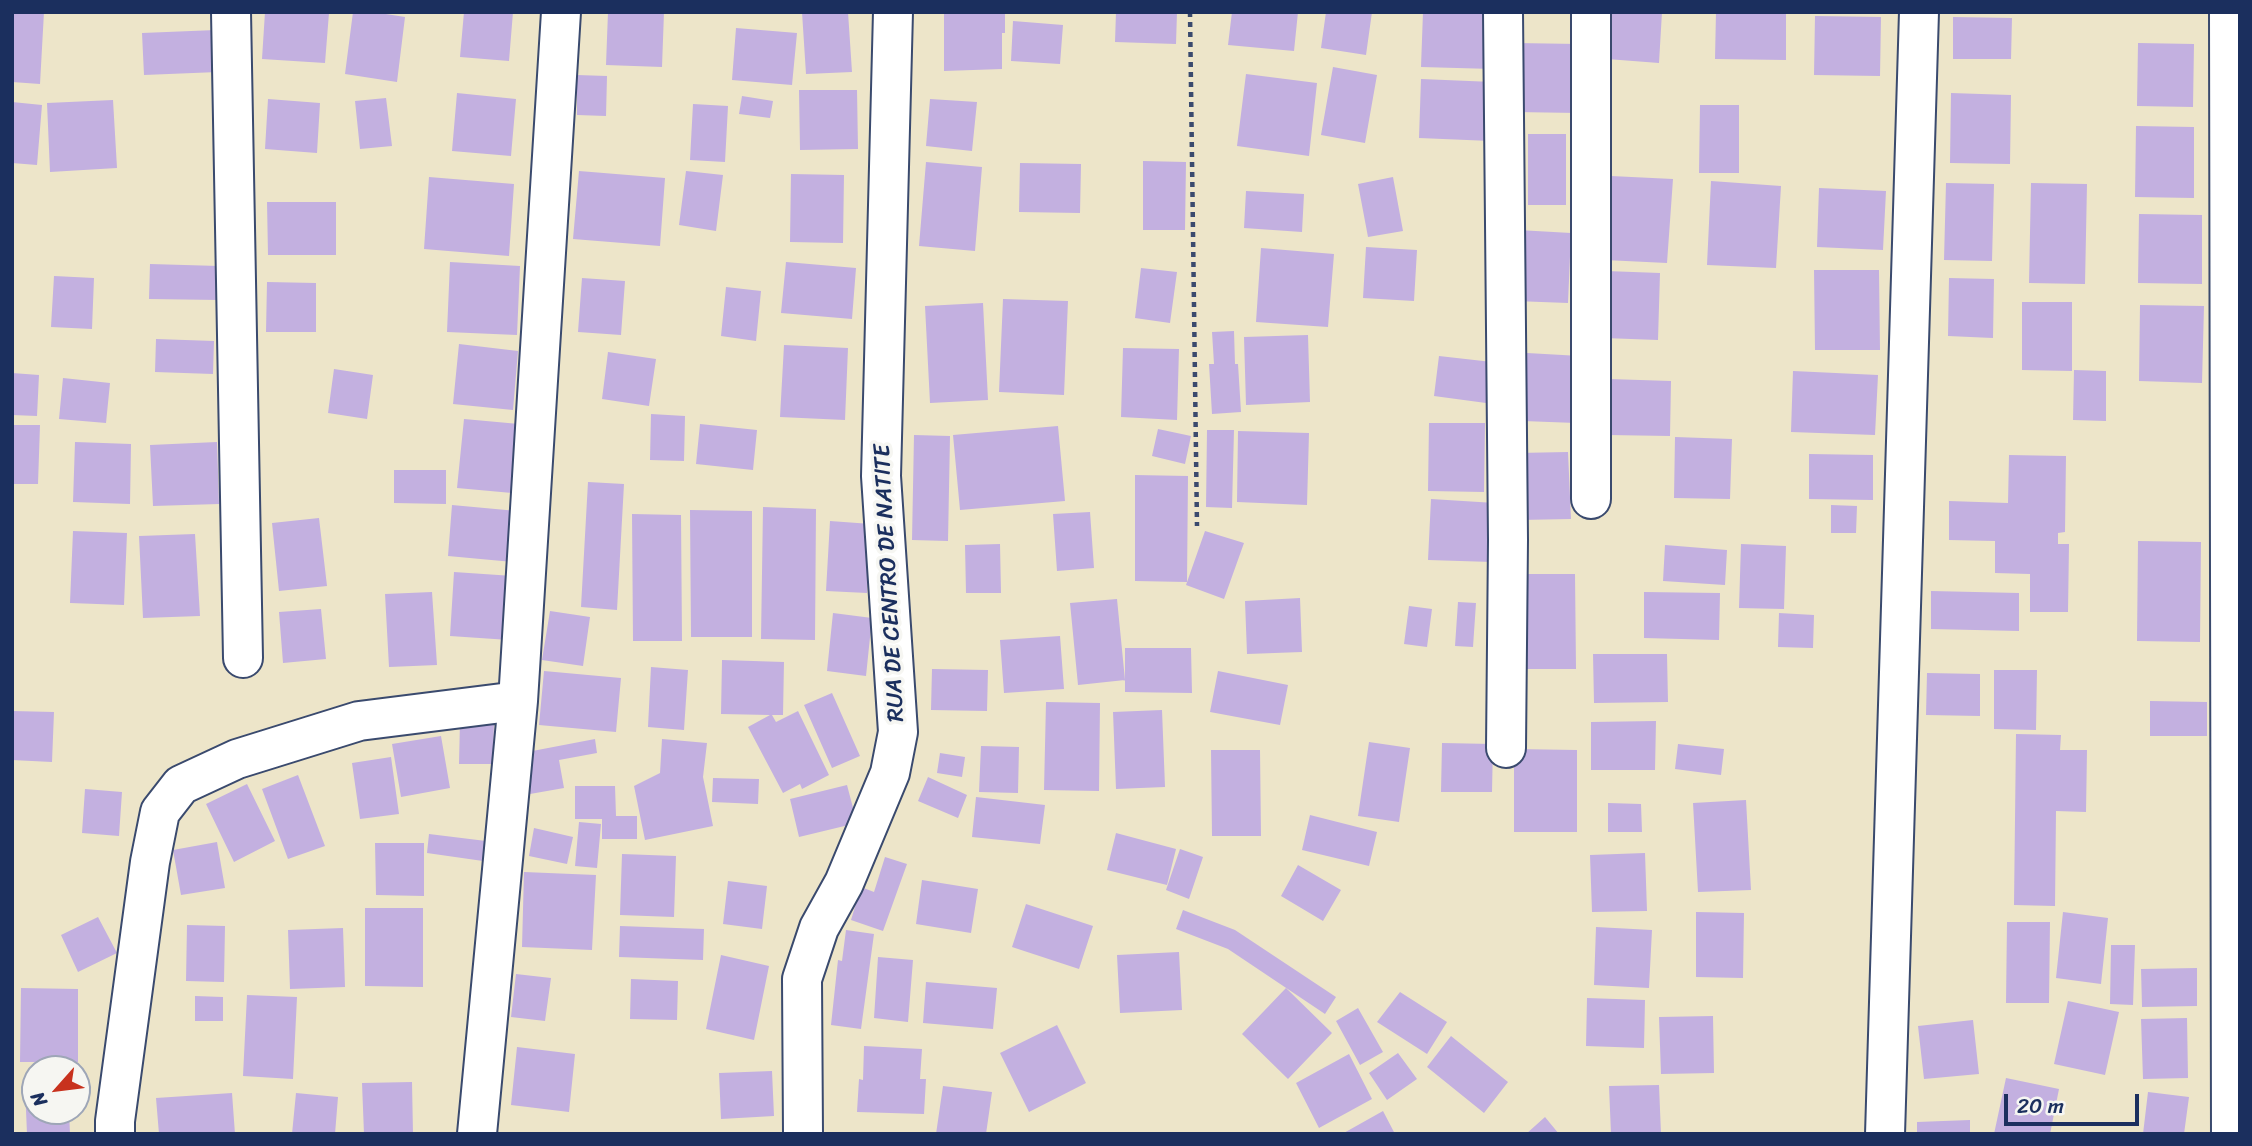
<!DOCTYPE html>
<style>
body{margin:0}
#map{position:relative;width:2252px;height:1146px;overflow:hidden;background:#ede5c9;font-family:Sriracha,sans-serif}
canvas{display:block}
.frame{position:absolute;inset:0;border:14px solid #1b2f5e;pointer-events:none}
.north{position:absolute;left:21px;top:1055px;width:70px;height:70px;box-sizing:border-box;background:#f6f6f2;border:2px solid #9ea6b7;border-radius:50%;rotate:242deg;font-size:19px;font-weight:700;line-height:28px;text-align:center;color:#1b2f5e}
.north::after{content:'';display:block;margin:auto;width:24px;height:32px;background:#c8321e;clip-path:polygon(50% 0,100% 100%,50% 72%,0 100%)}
.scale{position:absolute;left:2004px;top:1094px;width:135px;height:32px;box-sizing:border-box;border:4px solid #1b2f5e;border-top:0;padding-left:9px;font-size:21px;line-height:24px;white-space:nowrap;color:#1b2f5e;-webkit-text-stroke:5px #f6f6f2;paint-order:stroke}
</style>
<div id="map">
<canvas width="2252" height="1146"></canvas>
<div class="frame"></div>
<div class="north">N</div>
<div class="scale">20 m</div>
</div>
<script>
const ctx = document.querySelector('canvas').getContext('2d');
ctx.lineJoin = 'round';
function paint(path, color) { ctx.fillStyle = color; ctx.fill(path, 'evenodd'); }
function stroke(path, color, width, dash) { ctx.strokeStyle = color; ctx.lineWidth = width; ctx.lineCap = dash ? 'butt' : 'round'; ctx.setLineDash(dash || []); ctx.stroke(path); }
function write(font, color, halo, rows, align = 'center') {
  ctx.font = font + ' Sriracha,sans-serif'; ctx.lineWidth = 7; ctx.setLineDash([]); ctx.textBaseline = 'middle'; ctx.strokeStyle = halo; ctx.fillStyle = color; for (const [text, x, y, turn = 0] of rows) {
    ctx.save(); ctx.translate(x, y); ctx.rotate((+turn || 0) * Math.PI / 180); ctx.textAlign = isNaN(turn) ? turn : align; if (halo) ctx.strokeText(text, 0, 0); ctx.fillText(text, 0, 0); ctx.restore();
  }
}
paint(new Path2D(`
 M12,12H44L40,84L12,82Z
 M265,12L329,13L325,63L262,59Z
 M353,12H373L405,17L397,82L345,74Z
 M464,12H513L509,61L460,57Z
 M608,12H664L662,67L606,65Z
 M802,12H848L852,72L806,74Z
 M944,12H1005V33H1002V69L944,71Z
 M1116,12H1177L1176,44L1115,42Z
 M1232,12H1298L1294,51L1228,45Z
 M1326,12H1372L1366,55L1321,48Z
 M1423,12H1494L1493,69L1421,67Z
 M1610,12H1662L1659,63L1607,59Z
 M1716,12H1786V60L1715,59Z
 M1815,16L1881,17L1880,76L1814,75Z
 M1953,17L2012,18L2011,59H1953Z
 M1013,21L1063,25L1060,64L1011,61Z
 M736,28L797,33L792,85L732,80Z
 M216,30L218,72L144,75L142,33Z
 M1515,43L1579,44L1578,113L1514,112Z
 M2138,43L2194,44L2193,107L2137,106Z
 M1333,67L1377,75L1365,143L1321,135Z
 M1246,74L1317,83L1309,156L1237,146Z
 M577,75L607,76L606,116L577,115Z
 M1421,79L1493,82L1491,141L1419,138Z
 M799,90H857L858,149L800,150Z
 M457,93L516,99L511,156L452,151Z
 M1951,93L2011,95L2010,164L1950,163Z
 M742,96L773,101L770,118L739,114Z
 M386,98L392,146L360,149L355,101Z
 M268,99L320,103L317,153L265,149Z
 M930,99L977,102L972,151L926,146Z
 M113,100L117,168L50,172L47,103Z
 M12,102L42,105L37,165L12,163Z
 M693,104L728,106L725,162L690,160Z
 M1700,105H1739V173H1699Z
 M2136,126L2194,127V198L2135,197Z
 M1528,134H1566V205H1528Z
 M1143,161L1186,162L1185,230H1143Z
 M926,162L982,167L975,251L919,246Z
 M1020,163L1081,164L1080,213L1019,212Z
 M579,171L665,178L660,246L573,239Z
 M686,171L723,175L716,231L679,225Z
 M791,174L844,175L843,243L790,242Z
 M1611,176L1673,179L1667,263L1605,260Z
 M429,177L514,184L509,256L424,249Z
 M1393,177L1403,231L1368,237L1358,184Z
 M1711,181L1781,186L1776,268L1707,265Z
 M1946,183L1994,184L1992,261L1944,260Z
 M2031,183L2087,184L2085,284L2029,283Z
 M1819,188L1886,191L1883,250L1817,247Z
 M1246,191L1304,194L1302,232L1244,228Z
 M267,202H336V255H268Z
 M2139,214L2202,215V284L2138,283Z
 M1518,230L1571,233L1568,303L1515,301Z
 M1366,247L1417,250L1414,301L1363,298Z
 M1261,248L1334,254L1328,327L1256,322Z
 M450,262L520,266L517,335L447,332Z
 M786,262L856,268L852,319L781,313Z
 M150,264L219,266V300L149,299Z
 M1141,268L1177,272L1170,323L1135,318Z
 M1814,270H1879L1880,350H1815Z
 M1606,271L1660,273L1658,340L1604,338Z
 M54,276L94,278L92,329L51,327Z
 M582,278L625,281L621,335L578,332Z
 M1949,278L1994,279L1993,338L1948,336Z
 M267,282L316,283V332H266Z
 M726,287L761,291L756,341L721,336Z
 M1003,299L1068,301L1064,395L999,392Z
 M2022,302H2072V371L2022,370Z
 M983,303L988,400L930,403L925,306Z
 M2140,305L2204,306L2202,383L2139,381Z
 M1234,331L1235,364H1238L1241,412L1212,414L1209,364H1214L1212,332Z
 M1308,335L1310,402L1246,405L1244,337Z
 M156,339L214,341L213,374L155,372Z
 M459,344L518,351L513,410L453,404Z
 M784,345L848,348L845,420L780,417Z
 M1123,348L1179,349L1177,420L1121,417Z
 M608,352L656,359L649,406L602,399Z
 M1527,353L1580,356L1576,423L1523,421Z
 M1439,356L1492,362L1486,403L1434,396Z
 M334,369L373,375L367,419L328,413Z
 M2074,370L2106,371V421L2073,420Z
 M1793,371L1878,375L1875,435L1791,432Z
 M12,373L39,375L37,416L12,415Z
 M63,378L110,383L106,423L59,419Z
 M1609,379L1671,381L1670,436L1608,435Z
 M651,414L685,416L684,461L650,460Z
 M464,419L519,424L512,493L457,488Z
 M1429,423H1485L1484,492L1428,491Z
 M700,424L757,430L753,470L696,464Z
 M12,425H40L38,484H12Z
 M1058,426L1065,501L960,510L953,435Z
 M1158,429L1191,436L1185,464L1152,456Z
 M1207,430H1234L1232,508L1206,507Z
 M1238,431L1309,433L1307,505L1237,502Z
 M914,435L950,436L948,541L912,540Z
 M1675,437L1732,439L1730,499L1674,498Z
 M75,442L131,444L130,504L73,502Z
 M217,442L219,504L153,506L150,445Z
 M1568,452L1571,519L1519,520L1517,453Z
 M1809,454L1873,455V500L1809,499Z
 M2009,455L2066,456L2065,532L2058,533V544H2069L2068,612H2030V574L1995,573V541L1949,540V501L2008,503Z
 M394,470H446V504L394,503Z
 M1135,475L1188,476L1187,582L1135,581Z
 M588,482L624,484L617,610L581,607Z
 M1431,499L1495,503L1492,562L1428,560Z
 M452,505L517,511L513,562L448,556Z
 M1831,505L1857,506L1856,533H1831Z
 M763,507L816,509L815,640L761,639Z
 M690,510L752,511V637H691Z
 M1090,512L1094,568L1057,571L1053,514Z
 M632,514L681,515L682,641H633Z
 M319,518L327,586L279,591L272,523Z
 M830,521L871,524L867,593L826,591Z
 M73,531L127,533L124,605L70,603Z
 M1205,531L1244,543L1224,599L1186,585Z
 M195,534L200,616L143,618L139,536Z
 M2138,541L2201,542L2200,642L2137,641Z
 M1000,544L1001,593H966L965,545Z
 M1741,544L1786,546L1784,609L1739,608Z
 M1665,545L1727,550L1725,585L1663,581Z
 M454,572L513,576L509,640L450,636Z
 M1516,574H1575L1576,669H1517Z
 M1931,591L2019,593V631L1931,629Z
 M432,592L437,665L389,667L385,594Z
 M1644,592L1720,593L1719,640L1644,638Z
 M1300,598L1302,652L1247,654L1245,601Z
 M1117,599L1125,680L1078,685L1070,603Z
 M1458,602L1476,603L1473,647L1455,646Z
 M1409,606L1432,609L1427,647L1404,644Z
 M321,609L326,659L283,663L279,612Z
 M550,611L590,617L583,666L542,660Z
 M833,613L872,618L866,676L827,671Z
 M1779,613L1814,615L1813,648L1778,647Z
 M1060,636L1064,689L1004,693L1000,640Z
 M1125,648H1191L1192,693L1125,692Z
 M1593,654H1667L1668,702L1594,703Z
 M722,660L784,662L783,715H772L776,722L798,711L829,775L802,789L800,784L783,793L748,727L770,715L721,714Z
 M651,667L688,670L684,730L648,727Z
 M932,669L988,670L987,711L931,710Z
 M1994,670H2037L2036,730L1994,729Z
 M544,671L621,678L616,732L539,725Z
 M1218,671L1288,685L1280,725L1210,712Z
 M1927,673L1980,674V716L1926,715Z
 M832,693L860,756L832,768L804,705Z
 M2150,701L2207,702V736H2150Z
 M1046,702L1100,703L1099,791L1044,790Z
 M1162,710L1165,787L1116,789L1113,712Z
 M12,711L54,712L52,762L12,760Z
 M460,721L494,722L493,764H459Z
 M1656,721L1655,770H1591V722Z
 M2016,734L2061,735L2060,750H2087L2086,812L2056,811L2055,906L2014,905Z
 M441,736L450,788L401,797L392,744Z
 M595,739L597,753L559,760L564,788L530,794L522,753Z
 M662,739L707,743L703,777L713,826L645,840L634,786L660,773Z
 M1369,742L1410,748L1399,822L1358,816Z
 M1442,743L1493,744L1492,792H1441Z
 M1678,744L1724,749L1721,775L1675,769Z
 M981,746L1019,747L1018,793L979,792Z
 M1514,749L1577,750V832H1514Z
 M1211,750H1260L1261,836H1212Z
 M940,753L965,757L962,777L937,773Z
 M391,757L399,814L360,819L352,763Z
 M298,775L325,846L288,859L262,789Z
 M928,777L967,795L958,818L918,801Z
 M713,778L759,779L758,804L712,802Z
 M247,784L275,841L234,862L206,804Z
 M847,785L857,823L799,837L790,799Z
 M575,786H615L616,816H637V839H602V819H575Z
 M85,789L122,792L119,836L82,833Z
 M976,797L1045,805L1040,844L972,837Z
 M1746,800L1751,890L1698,892L1693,803Z
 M1608,803L1641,804L1642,832H1608Z
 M1310,815L1377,832L1369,866L1302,850Z
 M579,822L601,824L597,868L575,866Z
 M534,828L573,837L567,864L529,856Z
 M1116,833L1176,849L1167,885L1107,870Z
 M429,834L486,841L483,861L427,853Z
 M217,842L225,888L181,895L173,850Z
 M375,843H424V896L376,895Z
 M1180,849L1203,857L1189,899L1166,890Z
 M1645,853L1647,911L1592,912L1590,855Z
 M622,854L676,856L674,917L620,915Z
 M885,857L907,864L883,931L851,920L861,887L874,892Z
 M1298,865L1341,890L1323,921L1281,896Z
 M524,872L596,875L592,950L522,947Z
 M922,880L978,889L971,933L916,924Z
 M728,881L767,886L762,929L723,924Z
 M1026,904L1093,926L1079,969L1012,947Z
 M365,908H423V987L365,986Z
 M1183,910L1235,930L1336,997L1325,1014L1228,949L1176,929Z
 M1696,912L1744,913L1743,978L1696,977Z
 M2063,912L2108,918L2101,984L2056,978Z
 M98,917L117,953L78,972L61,935Z
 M2007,922H2050L2049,1003H2006Z
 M187,925L225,926L224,982L186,981Z
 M620,926L704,929L703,960L619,957Z
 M1596,927L1652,930L1649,988L1594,985Z
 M343,928L345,987L290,989L288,930Z
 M846,930L874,934L861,1029L831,1025L838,960L842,961Z
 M2111,945H2135L2133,1005L2110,1004Z
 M1179,952L1182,1010L1120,1013L1117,955Z
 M721,955L769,966L754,1040L706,1029Z
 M878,957L913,960L908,1022L874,1018Z
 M2197,968V1006L2142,1007L2141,969Z
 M516,974L551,978L545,1021L511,1017Z
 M631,979L678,981L677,1020L630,1019Z
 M926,982L997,988L993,1029L923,1023Z
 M21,988L78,989V1062H20Z
 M1286,988L1332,1033L1288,1079L1242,1034Z
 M1400,992L1447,1022L1427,1054L1377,1022Z
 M247,995L297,997L293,1079L243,1076Z
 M195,996L223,997V1021H195Z
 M1587,998L1645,1000L1644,1048L1586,1046Z
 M2068,1001L2119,1012L2105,1075L2054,1064Z
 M1358,1008L1383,1052L1360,1065L1336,1021Z
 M1713,1016L1714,1073L1661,1074L1659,1017Z
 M2187,1018L2188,1078L2143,1079L2141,1019Z
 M1973,1020L1979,1074L1924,1079L1918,1026Z
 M1057,1025L1086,1083L1029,1112L1000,1053Z
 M1451,1036L1508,1082L1484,1113L1427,1067Z
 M864,1046L922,1049L920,1079H926L924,1114L857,1112L859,1079L863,1080Z
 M517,1047L575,1054L569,1112L511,1105Z
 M1398,1053L1417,1079L1387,1100L1369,1073Z
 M1349,1054L1372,1099L1319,1128L1296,1083Z
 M772,1071L774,1116L721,1119L719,1073Z
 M2006,1078L2059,1089L2050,1134H1994Z
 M412,1082L413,1134H364L362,1083Z
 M1659,1085L1661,1134H1611L1609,1086Z
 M25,1086H35V1111H69L70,1134H27Z
 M943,1086L992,1092L986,1134H936Z
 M2148,1092L2189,1097L2184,1134H2143Z
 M232,1093L235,1134H159L156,1098Z
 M296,1093L338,1097L335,1134H292Z
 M1383,1111L1395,1134H1342Z
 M1545,1117L1559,1134H1526Z
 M1970,1120V1134H1917V1122Z`), '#c3b0e0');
const minor = new Path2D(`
 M231,12L243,658
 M1503,12L1508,540L1506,748
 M2229,12L2231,1134
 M1591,499V12
 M115,1134V1121L150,862L160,812L181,785L237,759L359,721L518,701
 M477,1134L518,701L561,12
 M803,1134L802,979L819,928L844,883L890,773L898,732L881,476L893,12
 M1885,1134L1919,12`);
stroke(minor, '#3a4a6e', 42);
stroke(new Path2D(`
 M1190,12L1197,526`), '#3a4a6e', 4.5, [5, 5]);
stroke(minor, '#fff', 38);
write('23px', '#1b2f5e', '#f6f6f2', [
 ["RUA DE CENTRO DE NATITE",890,583,-93]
]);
</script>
